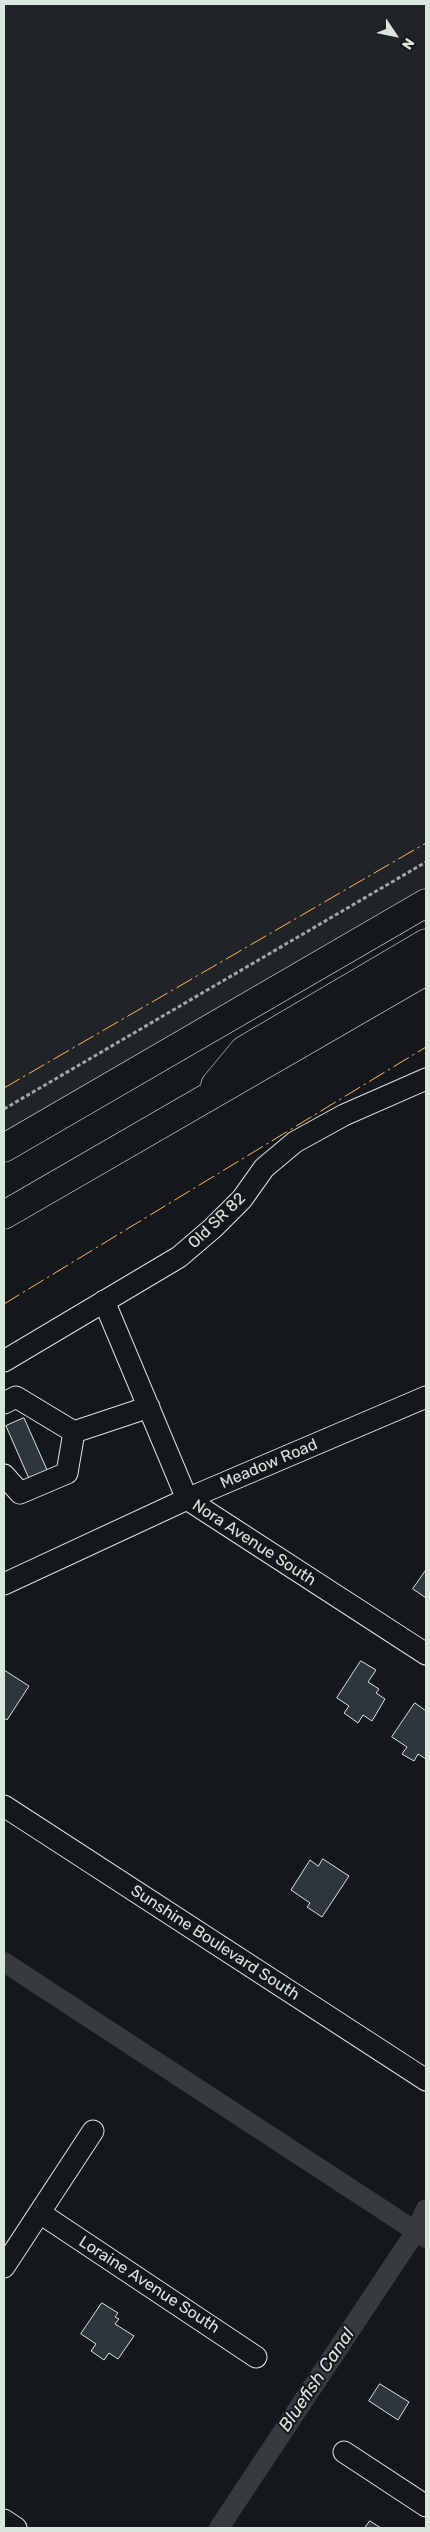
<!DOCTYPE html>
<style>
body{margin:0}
#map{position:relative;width:430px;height:2532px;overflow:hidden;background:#14181c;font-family:Rubik,sans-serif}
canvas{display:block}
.frame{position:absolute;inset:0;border:5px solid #d8e6dc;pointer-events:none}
.north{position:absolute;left:370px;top:10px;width:50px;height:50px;-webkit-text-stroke:4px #14181c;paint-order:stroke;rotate:124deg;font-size:14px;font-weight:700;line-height:20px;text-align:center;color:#d8e6dc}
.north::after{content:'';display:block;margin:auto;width:18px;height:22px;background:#d8e6dc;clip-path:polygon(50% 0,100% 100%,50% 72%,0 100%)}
</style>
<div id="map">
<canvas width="430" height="2532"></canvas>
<div class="frame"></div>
<div class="north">N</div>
</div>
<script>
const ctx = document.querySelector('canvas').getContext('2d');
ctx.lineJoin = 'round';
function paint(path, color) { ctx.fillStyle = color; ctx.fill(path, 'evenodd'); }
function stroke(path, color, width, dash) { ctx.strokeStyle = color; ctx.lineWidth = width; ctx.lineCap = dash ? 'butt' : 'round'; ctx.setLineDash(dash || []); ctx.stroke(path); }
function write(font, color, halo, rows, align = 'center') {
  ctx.font = font + ' Rubik,sans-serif'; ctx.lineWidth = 4; ctx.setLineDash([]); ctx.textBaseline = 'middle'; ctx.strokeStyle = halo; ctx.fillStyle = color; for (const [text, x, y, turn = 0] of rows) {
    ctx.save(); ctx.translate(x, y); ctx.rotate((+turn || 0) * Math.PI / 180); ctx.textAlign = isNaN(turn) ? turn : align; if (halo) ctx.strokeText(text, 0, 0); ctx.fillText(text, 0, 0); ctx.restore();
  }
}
const green = new Path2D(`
 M4,4H426V891L4,1135Z`);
paint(green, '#202428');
stroke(green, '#939e99', 1);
stroke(new Path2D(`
 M4,1962L426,2238
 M219,2528L416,2231L426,2209`), '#363b3e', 20);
const building = new Path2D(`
 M24,1418L48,1472L30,1481L6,1426Z
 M426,1570V1598L413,1589Z
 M361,1661L376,1670L368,1682L379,1689L376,1693L385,1699L372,1721L363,1715L358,1723L344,1713L349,1706L337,1698Z
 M4,1670L29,1686L7,1720L4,1718Z
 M415,1703L426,1711V1759L418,1754L414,1761L402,1754L407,1747L392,1737Z
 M323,1859L349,1876L322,1917L307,1907L310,1903L291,1890L310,1860L318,1866Z
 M102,2303L118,2313L115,2317L119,2319L115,2324L134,2336L118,2359L109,2353L104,2360L91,2351L96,2344L81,2334Z
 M380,2384L409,2402L398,2420L369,2401Z
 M370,2521L381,2528H365Z`);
paint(building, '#2c363c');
stroke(building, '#d8e6dc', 1);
const minor = new Path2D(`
 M104,1301L187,1499L426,1654
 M4,1361L179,1257L213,1228L242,1199L264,1168L295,1142L344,1115L426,1079
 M4,1403L16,1397L74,1432L149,1407
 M4,1475L20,1493L67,1473L74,1432
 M4,1584L187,1499L426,1397
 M4,1806L426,2080
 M40,2213L256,2357
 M4,2267L93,2131
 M344,2452L426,2506
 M4,2520L16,2528`);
const highway = new Path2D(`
 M215,1085L244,1050L426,943
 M4,1148L426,903
 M4,1215L426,971`);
stroke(minor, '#d8e6dc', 23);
stroke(highway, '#d8e6dc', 29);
stroke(new Path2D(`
 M4,1109L426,862`), '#9da8a2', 3, [4, 2.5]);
stroke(minor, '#14181c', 21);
stroke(highway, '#14181c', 28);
stroke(new Path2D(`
 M4,1088L426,843
 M4,1304L426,1047`), '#ffb74d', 1, [18, 4, 2.5, 4]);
write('16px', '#d8e6dc', '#14181c', [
 ["Old SR 82",217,1221,-44],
 ["Meadow Road",269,1464,-23],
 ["Nora Avenue South",254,1543,33],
 ["Sunshine Boulevard South",215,1943,33],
 ["Loraine Avenue South",149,2285,33]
]);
write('italic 18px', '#d8e6dc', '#14181c', [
 ["Bluefish Canal",317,2380,-56]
]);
</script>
